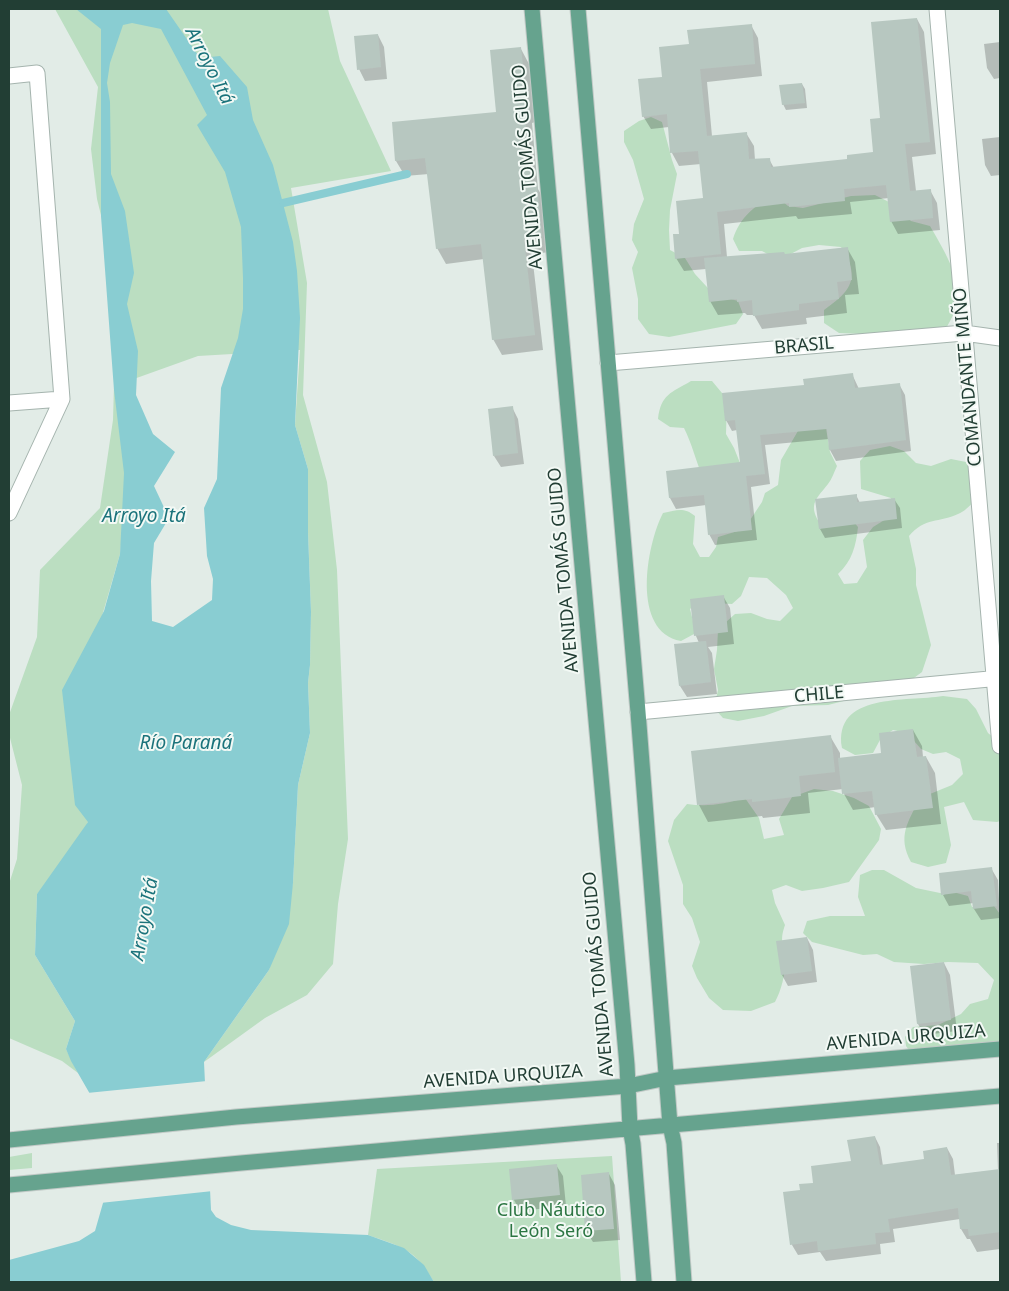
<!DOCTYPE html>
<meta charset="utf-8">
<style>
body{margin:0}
#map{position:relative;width:1009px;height:1291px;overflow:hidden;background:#e2ece7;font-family:"Noto Sans",sans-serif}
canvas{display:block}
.frame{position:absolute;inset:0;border:10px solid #223e34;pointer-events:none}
</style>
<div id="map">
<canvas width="1009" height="1291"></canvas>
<div class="frame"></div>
</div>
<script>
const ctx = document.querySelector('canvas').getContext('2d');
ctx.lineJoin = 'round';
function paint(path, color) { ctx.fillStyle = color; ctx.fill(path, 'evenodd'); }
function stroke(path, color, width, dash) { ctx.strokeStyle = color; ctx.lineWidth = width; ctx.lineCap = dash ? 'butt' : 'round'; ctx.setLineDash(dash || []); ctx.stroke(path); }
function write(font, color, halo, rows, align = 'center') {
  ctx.font = font + ' "Noto Sans",sans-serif'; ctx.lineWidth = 4; ctx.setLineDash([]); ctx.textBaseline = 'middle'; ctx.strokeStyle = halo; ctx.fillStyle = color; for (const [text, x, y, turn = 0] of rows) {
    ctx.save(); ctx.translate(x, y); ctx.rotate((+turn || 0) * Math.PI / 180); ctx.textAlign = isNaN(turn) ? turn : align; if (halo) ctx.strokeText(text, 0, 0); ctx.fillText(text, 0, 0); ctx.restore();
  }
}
paint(new Path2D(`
 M55,9H328L340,61L391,171L291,188L307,283L303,395L327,482L337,570L348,839L338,904L333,964L307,995L265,1018L204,1062L269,970L293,883L298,785L310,733L308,683L310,665L311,612L308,532V469L295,425L300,350L198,356L131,380L124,473V515L120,554L100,623L88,822L72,863L37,894L35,955L75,1021L66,1049L78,1073L62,1061L9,1038V884L17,859L22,785L9,734V715L37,637L40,570L100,508L113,420L117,280L97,199L91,149L98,87Z
 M651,117L662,122L672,160L677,174L670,210L669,230L670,250L685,258L695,274L718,299H731L738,301L743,314L736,324L669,337L649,334L638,319V299L632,268L638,252L632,240L634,224L644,199L633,160L624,142V131L639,121Z
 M775,195L788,206L803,208L851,196L875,195L893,204L911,221L930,226C942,247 962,278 957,303C955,314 947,326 942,336L881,345L864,334L839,333L824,323V310C840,298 857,287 850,265C849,259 844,252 841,247L819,245L802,248L787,256L775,258L762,251H739L733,239C740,217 755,205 775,195Z
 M691,381H712L727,399L726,434L734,448L742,468L703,478C696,461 692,444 684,428L670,427L658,419C661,394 671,393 691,381Z
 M802,424L826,428L830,452L837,466C834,472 832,479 828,484C817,498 808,504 819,522L849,516L858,527C856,546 852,561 838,574L844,584L857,583L867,567L863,540L873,527L886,519L891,498L861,489L860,461L870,450L890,446L904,451L916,463L931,466L951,459L966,462L976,480L974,502C969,506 964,512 958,514C939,523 925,517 909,536L916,569V585L931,645L922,672L903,686L828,705L792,706L764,716L738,721L723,718L714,708L718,690L714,669L717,650L718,629L735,614L751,613L767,619L780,621L793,608L786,595L767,578L749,577L741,596L732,604L698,602L690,609L694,625V634L681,641C631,632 646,546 663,513C677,510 684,507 695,516L693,544L700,557H709L716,547L718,537L744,529L762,502L765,493L778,485L781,460Z
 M943,696L967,699L976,709L988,733L1000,743V821L997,822L973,820L964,802L944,807L951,845L946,863L928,867L911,862C897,836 908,822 920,798L952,785L963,774L960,759L946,752L933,754L921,749L907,733L893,730L881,738L873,753L855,755L842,748C833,692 907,702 943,696Z
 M814,789L833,791L854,798L869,806L881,829L879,840L849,882L823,888L802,891L786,885L772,890L775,903L785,925C779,942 784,943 785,960C786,973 781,991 775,1002L751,1011L723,1010L709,998L697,978L692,966L700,942L692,918L683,904V885L668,841L674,820L687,804C708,807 724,804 745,798L759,818L764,839L784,835L779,819L792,797Z
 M872,870H884L916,888L940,893L953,892L968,896L972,907L994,906L1000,914V1041L912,1054L906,1046L905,1037L913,1027L938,1025L961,1014L970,1004L988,999L994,980L978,963L948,962L924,964L894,962L877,954L863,955L812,942L803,933L807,921L830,916H865L858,897L860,875Z
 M32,1153V1168L9,1170V1157Z
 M612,1156L621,1282H434C415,1249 402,1247 368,1235L377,1169Z`), '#bbdec1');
paint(new Path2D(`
 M76,9H166L200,58L220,56L247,87L253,120L273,165L293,242L297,271L300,318L295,425L308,469V532L311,612L310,665L308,683L310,733L298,785L293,883L289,924L269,970L204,1062L211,1210L216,1217L231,1225L251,1230L368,1235L404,1248L424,1265L434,1282H9V1260L79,1241L95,1231L105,1196L90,1094L71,1061L66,1049L75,1021L35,955L37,894L88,822L75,805L62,690L104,611L120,554L124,473L114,390L101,216V29ZM132,23L161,29L207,115L197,125L225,172L241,227L243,278V309L238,338L221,388L217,479L204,508L207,556L213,579L212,600L173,627L152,621L151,581L154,543L169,518L154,486L175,452L153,434L136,395L138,351L127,304L134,273L125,211L111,174L110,102L107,83L110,63L123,25Z`), '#89cdd2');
paint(new Path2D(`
 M207,1081L213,1191L100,1203L102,1195L87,1093Z`), '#e2ece7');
paint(new Path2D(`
 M917,19L924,32L936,154L912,157L916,191L930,190L937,203L940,230L898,234L891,221L889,198L850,202L852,214L798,219L796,216L724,224L727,257L785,255L847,248L855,262L859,294L845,295L847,313L806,318L807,324L762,329L754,315H747L745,313L718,315L710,301L706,269L684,271L676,258L681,235L704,199L701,164L679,166L672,153L669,127L651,129L643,116L664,78L690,45L751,25L758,38L762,76L707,82L712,136L746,133L754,146L755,160L769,159L774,168L848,160L874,154L882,119Z
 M378,35L384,47L387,79L365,81L359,69Z
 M1000,42V78L994,79L987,68L984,44Z
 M521,49L529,64L535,122L532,123L538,189L545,201L550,252L532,254L543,350L502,355L493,339L484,259L446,264L437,248L429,174L405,176L396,161L393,123L497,113Z
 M802,84L805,89L807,108L786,110L783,104Z
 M1000,137V175L991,176L985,165L982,139Z
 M852,374L859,389L899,384L905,395L911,451L836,461L830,450L829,439L765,445L770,484L751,487L757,540L715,545L709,534L706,505L676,509L670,498L667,472L741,463L737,430L732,431L726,420L805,386Z
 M512,407L518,419L524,464L501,467L494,456Z
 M856,495L860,503L894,499L900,508L902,528L825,538L820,529Z
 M723,596L730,608L734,644L708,647L712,653L717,694L687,697L680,686L699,643L696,636L691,600Z
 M913,730L922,746L923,757H926L935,773L941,824L886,830L876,814V807L853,810L844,794L843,789L808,793L810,813L763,818L762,816L708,822L699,805L692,752L830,736L840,753V759L882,754Z
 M991,868L998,880L1000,918L981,920L974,909V903L949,906L943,895Z
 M807,938L813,950L817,982L788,986L782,975Z
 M944,963L950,975L957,1031L924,1035L918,1024L911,967Z
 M875,1137L880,1147L883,1166L926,1160L947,1148L953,1159L955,1175L998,1170L997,1143H1000V1249L977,1252L970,1239H967L961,1229L960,1219L893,1229L895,1242L880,1244L881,1254L826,1261L820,1252L798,1255L792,1245L802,1191L852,1162Z
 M556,1165L563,1176L566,1206L520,1211L514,1200L510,1170Z
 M609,1174L615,1185L620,1240L593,1242L586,1231Z`), '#0003');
stroke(new Path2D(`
 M283,203L407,174`), '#89cdd2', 8);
paint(new Path2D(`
 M917,18L930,142L905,144L910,191L931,189L933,218L890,222L886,185L844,189L845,201L789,207V203L717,212L721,254L675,259L673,234H679L676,201L703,198L698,151L670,153L667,114L642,117L638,79L662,77L659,47L689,44L687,30L752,24L755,64L700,69L707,136L747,132L749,159L770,158L771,167L847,159V155L873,152L870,119L880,118L871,22Z
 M378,34L381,67L357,70L354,36Z
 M521,47L527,107H524L531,185H537L542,237L524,239L535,335L492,340L481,244L436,249L425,158L395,161L392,122L496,112L490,50Z
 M802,83L805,103L782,105L779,85Z
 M848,247L852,280L837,282L839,299L799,304V310L753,316L752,300L737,302V299L709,302L704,258L784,252L785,254Z
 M853,373L855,388L900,383L906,440L829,450L827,429L760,435L765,474L746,476L752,530L708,535L704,495L669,498L666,471L740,462L735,420L725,421L722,393L804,385L803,379Z
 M513,406L518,453L493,456L488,409Z
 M857,494V502L895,498L897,519L819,529L815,499Z
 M724,595L728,632L694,636L690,599Z
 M706,641L711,682L679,686L674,644Z
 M913,729L917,757L926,756L933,808L875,815L872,791L842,794L838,758L881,753L879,733Z
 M831,735L835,772L799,776L801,796L752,802V799L697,805L691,751Z
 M992,867L997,906L973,909L971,891L941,895L939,873Z
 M807,937L812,971L781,975L776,941Z
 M944,962L951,1020L917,1024L910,966Z
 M875,1136L880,1165L924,1159L923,1151L947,1147L951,1175L1000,1169V1232L969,1236L968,1229H960L958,1208L888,1219L890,1232L875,1233L876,1244L818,1251L817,1241L790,1245L783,1192L800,1190L799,1184L813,1183L811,1166L851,1161L847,1140Z
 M557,1164L560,1195L512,1200L509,1169Z
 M609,1172L614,1229L585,1231L581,1175Z`), '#b7c7c0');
const minor = new Path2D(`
 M937,9L1000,746
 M9,76L37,73L62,399L9,513
 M608,363L964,333L1000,338
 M9,403L62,399
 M638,712L1000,678`);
const major = new Path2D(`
 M532,9L627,1065L630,1128L633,1144L644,1282
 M578,9L638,712L670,1125L674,1143L684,1282
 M9,1140L236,1117L628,1086L667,1078L1000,1049
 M9,1185L241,1163L1000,1096`);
stroke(minor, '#a5b4ae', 17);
stroke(major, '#c1c9c6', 17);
stroke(minor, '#fff', 15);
stroke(major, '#66a38e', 15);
write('18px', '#223e34', '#f3f9f5', [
 ["AVENIDA TOMÁS GUIDO",528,167,-95],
 ["BRASIL",804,346,-5],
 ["COMANDANTE MIÑO",968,377,-95],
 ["AVENIDA TOMÁS GUIDO",564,570,-95],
 ["CHILE",819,695,-5],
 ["AVENIDA TOMÁS GUIDO",599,974,-95],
 ["AVENIDA URQUIZA",906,1038,-5],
 ["AVENIDA URQUIZA",503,1077,-4]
]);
write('18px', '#2b7542', '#f3f9f5', [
 ["Club Náutico",551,1211],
 ["León Seró",551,1232]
]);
write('italic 19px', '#1b737b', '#f3f9f5', [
 ["Arroyo Itá",209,66,63],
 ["Arroyo Itá",144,517],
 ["Río Paraná",186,744],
 ["Arroyo Itá",145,919,-80]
]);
</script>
